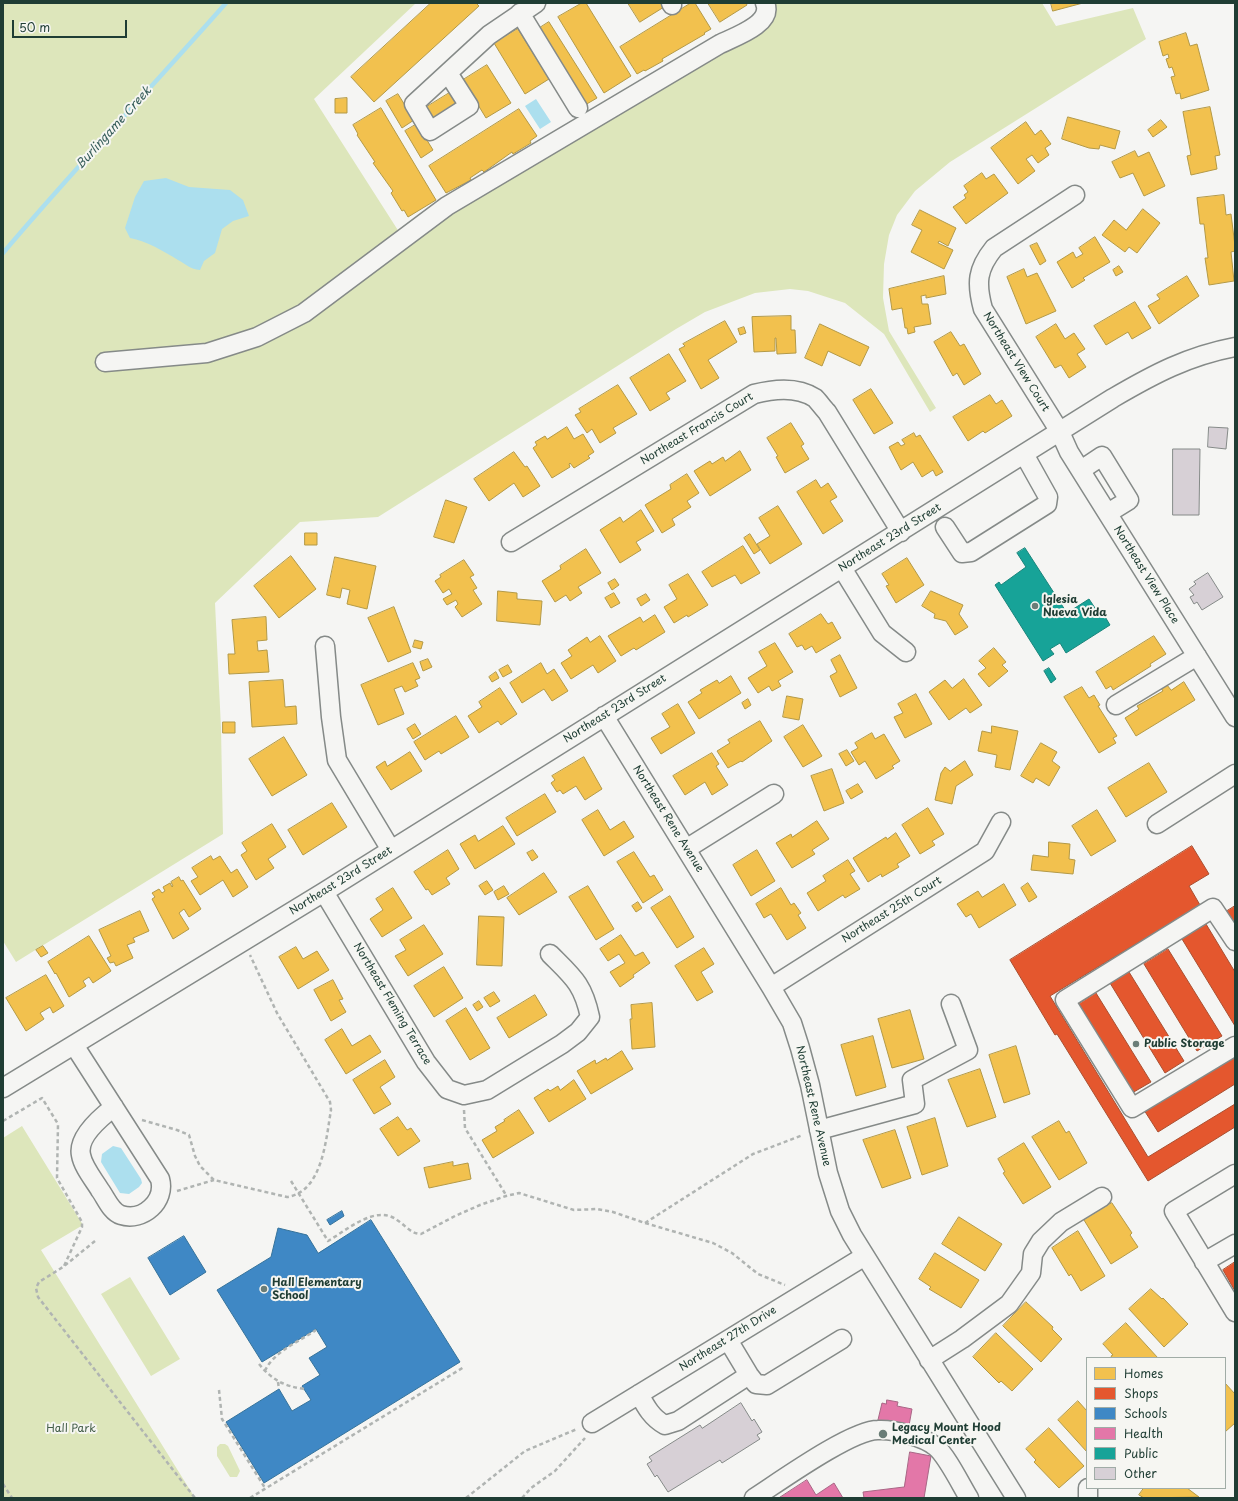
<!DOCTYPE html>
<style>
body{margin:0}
#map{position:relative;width:1238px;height:1501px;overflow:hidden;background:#f5f5f3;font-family:"Playpen Sans",sans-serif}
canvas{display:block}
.frame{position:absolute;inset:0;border:4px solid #1f3d34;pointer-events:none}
.legend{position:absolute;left:1086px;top:1357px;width:140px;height:132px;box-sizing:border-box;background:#f6f6f2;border:1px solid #a0aca6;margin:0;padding:5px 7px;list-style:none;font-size:12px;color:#1f3d34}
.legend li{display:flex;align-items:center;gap:8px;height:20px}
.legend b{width:20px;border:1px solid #a0aca6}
.scale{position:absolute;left:12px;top:20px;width:115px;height:18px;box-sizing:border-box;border:2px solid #1f3d34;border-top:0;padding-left:5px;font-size:12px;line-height:14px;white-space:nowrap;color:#1f3d34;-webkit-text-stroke:3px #f6f6f2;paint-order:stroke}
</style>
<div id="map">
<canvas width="1238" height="1501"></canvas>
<div class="frame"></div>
<ul class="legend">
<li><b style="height:11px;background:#f2c14e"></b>Homes</li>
<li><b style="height:11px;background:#e4572e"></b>Shops</li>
<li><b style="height:11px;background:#3f88c5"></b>Schools</li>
<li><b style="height:11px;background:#e377a8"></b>Health</li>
<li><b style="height:11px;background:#17a398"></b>Public</li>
<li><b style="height:11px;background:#d7d0d6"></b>Other</li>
</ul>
<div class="scale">50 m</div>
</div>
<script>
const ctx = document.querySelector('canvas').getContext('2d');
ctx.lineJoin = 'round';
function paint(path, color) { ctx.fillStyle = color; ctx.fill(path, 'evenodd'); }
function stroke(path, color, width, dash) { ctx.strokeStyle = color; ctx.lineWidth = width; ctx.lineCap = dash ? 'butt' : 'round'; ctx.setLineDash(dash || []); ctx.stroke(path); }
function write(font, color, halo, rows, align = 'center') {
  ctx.font = font + ' "Playpen Sans",sans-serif'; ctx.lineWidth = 4; ctx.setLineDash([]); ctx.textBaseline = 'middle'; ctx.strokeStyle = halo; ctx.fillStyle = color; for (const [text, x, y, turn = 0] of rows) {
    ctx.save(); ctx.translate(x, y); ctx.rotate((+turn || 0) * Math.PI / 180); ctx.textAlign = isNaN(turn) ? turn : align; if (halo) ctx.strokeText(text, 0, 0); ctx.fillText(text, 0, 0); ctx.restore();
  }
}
paint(new Path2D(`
 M3,3H416L314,99L401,235L773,3H1042L1056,26L1133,8L1146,39L950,162L915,191L897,215L889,235L884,264L883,298L889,331L936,408L930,412L884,334L845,303L808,291L790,289L755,293L705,312L676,329L378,517L300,522L215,603L221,728L223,834L16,962L3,941Z
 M22,1126L83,1225L41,1250L195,1498H3V1138Z
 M130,1277L180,1359L151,1376L101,1294Z
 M220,1444H225L228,1446L240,1471L237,1477H230L217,1456V1447Z`), '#dde6bb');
paint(new Path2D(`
 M536,99L551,122L540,129L525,106Z
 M166,178L189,187L230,190L243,200L249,216L233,221L222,229L215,253L204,261L200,270C190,269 187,265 178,260C163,251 147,241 130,238L125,228L135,197L144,181Z
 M113,1146L121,1148L141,1179L142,1183L139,1187L129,1194L120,1193L101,1162L102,1154Z`), '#acdfee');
const homes = new Path2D(`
 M431,3H476L479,6L374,102L351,77Z
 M582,3H586L631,76L604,93L558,17Z
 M628,3H662L664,7L640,22Z
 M691,3H695L711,29L704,33L705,34L662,59L663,61L645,71L644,70L637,74L620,47Z
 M708,3H746L747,5L720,22Z
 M1051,3H1083L1053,11Z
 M549,22L597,98L585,105L538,29Z
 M518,29L549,79L525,94L494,43Z
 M1186,33L1190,46L1197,44L1209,90L1181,99L1180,93L1176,94L1171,77L1175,76L1172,67L1169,68L1166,59L1169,58L1168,54L1163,56L1159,42Z
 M487,65L511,103L486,118L463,80Z
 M451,92L458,104L432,120L425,108Z
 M398,94L414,120L402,128L386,101Z
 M347,98V113H335V99Z
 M1210,107L1220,155L1215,156L1217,169L1191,175L1187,156L1191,155L1183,112Z
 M381,108L436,200L408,217L404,210L402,211L391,193L393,191L373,163L375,162L357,135L358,134L353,125Z
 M519,109L537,136L530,141L531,143L513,154L512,152L484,172L482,170L470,178L471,180L446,193L429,166Z
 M1068,117L1120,131L1115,149L1100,145L1099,149L1089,148L1062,139Z
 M1161,120L1167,127L1153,137L1148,130Z
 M1026,122L1035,135L1041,130L1051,144L1045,148L1049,155L1038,163L1032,155L1026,159L1035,171L1018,184L991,148Z
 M417,124L433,150L421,158L405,131Z
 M1135,151L1138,157L1149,152L1165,186L1144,196L1133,173L1120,178L1112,162Z
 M982,173L986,179L994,174L1008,193L966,224L953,207L966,198L964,195L968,192L964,186Z
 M1224,195L1226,215L1231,214L1235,246V251L1231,252L1234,281L1209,285L1205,258H1208L1204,224H1200L1197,198Z
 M1143,209L1160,223L1137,253L1129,247L1125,252L1102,235L1114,220L1126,230Z
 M920,210L956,228L948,246L939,241L938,243L953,250L944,269L911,252L922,230L912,225Z
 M1095,237L1110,262L1083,278L1085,280L1072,288L1057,262L1073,252L1076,258L1083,254L1079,248Z
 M1037,243L1046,261L1040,265L1030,246Z
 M1119,266L1123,272L1116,276L1113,270Z
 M1024,269L1027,277L1037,273L1056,311L1026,324L1007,277Z
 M944,276L946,294L926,298V295L921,296L922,304H928L931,324L914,327L915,332L908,334L907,328H905L902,308L892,310L889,289Z
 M1187,276L1199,296L1159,324L1148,306L1160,299L1157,295Z
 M1135,302L1151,328L1132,339L1128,332L1106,345L1094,326Z
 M791,316V330H795L796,353L777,354L776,338H775V351L754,352L752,317Z
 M725,321L737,342L708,360L719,378L701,389L679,349L685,346L683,344Z
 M820,324L869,347L860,366L828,351L822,366L805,358Z
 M1056,324L1065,339L1074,333L1085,349L1077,354L1086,367L1069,378L1061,365L1055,368L1036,337Z
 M744,327L746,333L740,335L738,329Z
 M951,332L960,346L964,344L981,374L964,385L957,373L953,376L934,342Z
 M669,354L686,381L666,393L670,399L650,411L630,378Z
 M618,385L637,414L613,428L616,433L600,443L592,429L587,433L575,415L581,412L579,409Z
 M871,389L893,423L874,434L853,400Z
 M990,395L996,404L1002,400L1012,416L985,433L983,431L968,441L953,417Z
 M791,423L804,444L801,446L809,459L785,473L776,457L778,456L767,438Z
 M567,427L574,439L583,434L594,452L588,456L590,458L574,468L570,463L569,464L570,467L552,478L533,448L537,445L535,442L545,436L547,439Z
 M914,433L916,437L920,435L943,472L936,476L933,470L922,477L913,462L901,470L889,447L898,442L901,446L905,444L902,440Z
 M740,451L751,470L710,496L694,471L710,461L712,464L723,457L725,461Z
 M514,452L525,467L527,466L540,486L523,497L514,483L489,501L474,479Z
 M687,474L699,493L687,501L691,507L672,519L675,525L662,533L645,505L671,489L670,485Z
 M816,480L821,488L828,483L837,497L830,501L843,521L823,534L797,492Z
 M446,500L467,507L454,543L434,537Z
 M778,506L802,544L770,564L757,544L770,536L759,518Z
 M641,510L654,531L636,542L641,550L620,563L600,530L620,517L623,522Z
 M305,533H317V545H305Z
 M750,534L760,550L754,554L744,538Z
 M743,546L760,573L741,584L735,575L712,587L702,572Z
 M586,549L601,573L578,587L582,593L570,601L566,595L555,602L542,581L561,569L560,566Z
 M291,556L316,589L279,618L254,586Z
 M335,557L376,566L367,609L347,604L350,590L342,588L340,598L327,595Z
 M907,558L924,585L896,603L886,586L889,585L882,574Z
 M464,560L474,575L470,577L477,588L473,590L482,604L462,617L455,607L458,604L456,600L447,605L443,599L452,594L449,589L443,593L435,581L441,577L440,575Z
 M688,574L708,605L688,617L687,615L674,623L664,607L677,599L669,585Z
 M615,579L619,585L612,590L608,583Z
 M498,591L517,593V599L542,601L540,625L497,621Z
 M931,591L963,605L959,614L968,627L955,635L946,621L934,618L935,614L922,606Z
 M614,593L620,603L611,608L605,598Z
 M646,594L650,600L641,606L637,599Z
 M394,607L411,652L388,662L368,618Z
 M821,614L828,624L832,622L841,638L816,653L812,646L805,650L802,645L797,647L789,634Z
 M655,615L665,632L636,650L634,648L621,656L608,636L640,617L643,622Z
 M266,617L267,640L257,641L258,651L267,650L269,672L229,674L228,654H235L232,620Z
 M600,636L616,661L598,673L593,665L571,679L561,663L572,656L568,650L587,637L590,642Z
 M1154,636L1166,654L1150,664L1151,666L1113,690L1111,686L1106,689L1096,672Z
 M415,640L423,642L421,649L413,647Z
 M775,643L793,672L778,681L781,686L772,691L769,686L758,693L748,678L767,666L759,652Z
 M994,648L1006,662L1002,665L1008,671L989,687L978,674L986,668L979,661Z
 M840,655L857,688L840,697L830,676L837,672L831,660Z
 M428,659L432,667L423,671L420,662Z
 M413,663L420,678L415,680L418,686L405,692L402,686L394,689L404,714L378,725L361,685Z
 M541,663L547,674L554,669L568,691L552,701L544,689L522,703L510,683Z
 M508,665L512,672L503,677L499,670Z
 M496,672L499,678L492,682L489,677Z
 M731,676L741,693L699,719L688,702L702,693L700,690L717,680L719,683Z
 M964,679L982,705L970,713L966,708L949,720L929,692L945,680L952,688Z
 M283,680L285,707L296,706L297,724L252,727L249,682Z
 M1184,682L1195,700L1136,736L1125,718L1139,709L1137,706L1163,691L1161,688L1167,685L1171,690Z
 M1082,687L1089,698L1094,695L1100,705L1098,706L1117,736L1113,738L1116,743L1099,753L1064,697Z
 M500,688L517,714L501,725L498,721L479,733L468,716L482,707L479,702Z
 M916,694L932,724L905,738L894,717L903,713L898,704Z
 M787,696L803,699L799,720L783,717Z
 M748,699L751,705L745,709L742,703Z
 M678,704L695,733L661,754L651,738L670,727L662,714Z
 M456,716L469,737L441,754L439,751L425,760L414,742Z
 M760,721L772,741L742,762L741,761L728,768L717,751L730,743L728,740Z
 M223,722H235V733H223Z
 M415,724L421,734L413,739L407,729Z
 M803,725L822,756L803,767L784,737Z
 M992,726L1018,731L1010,770L995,767L997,755L978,751L982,731L991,733Z
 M872,733L875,739L884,734L900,761L892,766L894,768L876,779L865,761L859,765L851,752L858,748L855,743Z
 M284,737L307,775L272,796L249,759Z
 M1041,743L1057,752L1052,761L1060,767L1049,786L1036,778L1033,783L1021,776Z
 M847,750L854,761L846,766L839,754Z
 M410,752L422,771L391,790L376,767L385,761L387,766Z
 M712,753L719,764L716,766L728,785L712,795L705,782L685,795L673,776Z
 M584,757L602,789L585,800L576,786L563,794L560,790L557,792L551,783L555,780L552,776Z
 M965,761L973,775L956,786L952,804L935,800L941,773L945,767L950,771Z
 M1149,763L1167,792L1126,817L1108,788Z
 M832,769L844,803L824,811L811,776Z
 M858,784L863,792L851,799L846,791Z
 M545,794L556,812L517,836L506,818Z
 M332,803L347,827L303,855L288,830Z
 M928,808L944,834L932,841L935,845L920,854L902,825Z
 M598,810L610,830L624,821L634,837L604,856L582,820Z
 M1097,810L1116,841L1091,856L1072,826Z
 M817,821L829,839L812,850L815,854L792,868L776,843L791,834L792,837Z
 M272,824L286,847L268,859L274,868L256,880L241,855L247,851L242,843Z
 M503,826L515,844L475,869L460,844L475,835L478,841Z
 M896,833L910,856L897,864L899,867L882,877L881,874L868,882L853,858L886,837L887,839Z
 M1049,842L1070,844L1069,859L1075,860L1073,874L1031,870L1033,855L1048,857Z
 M448,850L459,869L446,878L450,884L432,895L428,889L426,890L414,872Z
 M533,850L538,857L532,861L527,853Z
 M757,850L775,881L751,896L733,865Z
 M634,852L650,877L654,875L663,890L643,903L617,862Z
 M211,856L213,860L220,856L231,873L237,869L248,887L233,897L223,880L200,895L191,881L198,877L192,868Z
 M848,860L855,871L850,874L860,889L845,898L843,895L818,911L807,893L826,881L823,876Z
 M544,873L557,892L519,915L507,898Z
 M179,877L181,881L183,880L201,909L189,917L184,909L179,913L189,929L173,939L152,899L155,897L152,893L159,889L162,893L165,891L163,887L170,883L172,887L173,886L171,882Z
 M487,881L493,890L485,895L479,886Z
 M1028,883L1037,897L1029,902L1021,888Z
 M1004,884L1016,905L979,928L971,914L966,917L957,904L978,891L982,897Z
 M504,886L509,894L498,900L494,892Z
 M588,886L614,929L596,940L569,897Z
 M393,888L412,918L382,937L370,919L383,910L376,899Z
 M781,888L791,905L794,903L801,913L798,915L806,928L787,940L771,914L764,918L756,904Z
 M670,896L694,937L677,948L651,908Z
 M638,902L642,908L636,912L632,906Z
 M140,911L149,931L133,938L135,942L127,945L133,958L116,966L114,962L110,963L107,958L111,956L99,930Z
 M479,916L504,917L502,966L477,965Z
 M424,925L443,954L408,976L395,956L406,950L400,940Z
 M621,935L635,956L643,952L650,963L633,975L634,977L620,987L610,972L625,963L619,954L608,961L600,949Z
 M89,936L111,971L93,983L89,977L83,981L86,986L69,997L56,973L55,974L48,962Z
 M43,946L48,953L41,957L36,950Z
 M296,947L303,959L317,951L329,970L298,989L279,957Z
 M704,948L714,964L701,972L713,992L697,1001L675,966Z
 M444,967L463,998L434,1017L414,986Z
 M46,975L64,1006L53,1013L50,1007L40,1013L44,1019L26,1031L6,998Z
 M333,980L343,999L339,1000L346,1012L331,1021L314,990Z
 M494,992L500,1001L490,1007L484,998Z
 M535,995L547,1015L509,1038L497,1018Z
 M479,1001L483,1007L477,1011L473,1005Z
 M652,1003L655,1047L632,1049L630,1019H632L631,1005Z
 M466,1008L490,1048L470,1060L446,1021Z
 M910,1010L924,1059L892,1068L878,1019Z
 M342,1029L352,1046L370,1035L381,1052L346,1074L325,1040Z
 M873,1036L886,1087L856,1096L841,1045Z
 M1016,1046L1030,1094L1004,1103L989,1055Z
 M622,1051L633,1069L591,1094L577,1071L595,1060L596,1064L606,1058L607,1060Z
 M385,1060L395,1077L380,1087L391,1104L374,1114L353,1080Z
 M980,1069L996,1117L967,1127L948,1080Z
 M574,1080L586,1099L549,1122L534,1098L548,1089L550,1091L558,1086L560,1090Z
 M519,1110L534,1133L493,1158L482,1140L497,1131L495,1127L505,1121L504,1120Z
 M398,1117L407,1130L411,1128L420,1141L398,1156L380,1129Z
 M935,1118L948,1166L922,1175L907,1127Z
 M1059,1121L1066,1133L1069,1131L1087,1163L1059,1180L1032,1137Z
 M895,1130L911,1178L882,1188L863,1140Z
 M1024,1143L1051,1187L1023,1204L1003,1173L1005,1172L998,1159Z
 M453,1162V1166L468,1163L471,1179L429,1188L424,1168Z
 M1112,1203L1132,1233L1130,1235L1138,1247L1111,1264L1084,1220Z
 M959,1217L1002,1244L985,1271L942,1244Z
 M1078,1231L1105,1276L1081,1291L1071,1274L1069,1276L1052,1248Z
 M935,1253L979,1280L961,1308L929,1289L931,1287L919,1279Z
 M1151,1289L1162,1299L1163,1298L1188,1324L1164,1347L1129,1309Z
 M1026,1302L1053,1327L1052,1329L1062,1339L1041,1362L1003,1326Z
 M1126,1323L1158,1358H1112L1111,1356L1113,1355L1103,1344Z
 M996,1333L1033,1369L1012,1391L1001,1381L999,1383L973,1357Z
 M1225,1383L1235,1394V1423L1225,1432Z
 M1078,1401L1087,1411V1452L1058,1420Z
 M1049,1428L1084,1466L1059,1488L1034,1462L1036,1460L1026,1449Z
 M1144,1488H1187L1199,1497L1144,1498L1139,1495Z`);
paint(homes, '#f2c14e');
stroke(homes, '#b39946', 1);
const shops = new Path2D(`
 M1192,846L1209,874L1189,886L1200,905L1050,996L1148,1157L1235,1104V1127L1148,1181L1057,1034L1055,1035L1010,960Z
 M1235,906V932L1224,913Z
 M1206,924L1235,972V1026L1182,939Z
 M1168,949L1222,1036L1197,1051L1144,964Z
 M1129,972L1184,1061L1165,1073L1110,983Z
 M1096,993L1151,1082L1132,1093L1128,1087H1130L1079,1004Z
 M1232,1056L1235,1060V1084L1158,1132L1144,1110Z
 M1235,1262V1291L1223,1270Z`);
paint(shops, '#e4572e');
stroke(shops, '#a94f30', 1);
const schools = new Path2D(`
 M342,1211L344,1216L330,1225L327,1220Z
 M371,1220L460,1362L264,1483L226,1422L279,1389L292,1411L311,1400L302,1386L320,1375L309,1358L327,1347L316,1329L262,1362L217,1290L271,1257L278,1228L307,1235L318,1253Z
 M184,1236L206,1272L170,1295L148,1258Z`);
paint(schools, '#3f88c5');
stroke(schools, '#35729a', 1);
const health = new Path2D(`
 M887,1400L898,1402L897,1406L912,1409L908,1431L877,1424L882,1403L886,1404Z
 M910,1452L931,1456L924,1498H864L863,1492L904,1487Z
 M807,1480L816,1495L834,1483L843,1498H779Z`);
paint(health, '#e377a8');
stroke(health, '#a86685', 1);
const public = new Path2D(`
 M1025,548L1067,613L1089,599L1101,617L1104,615L1110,625L1066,653L1060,643L1050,649L1054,654L1043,661L995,585L999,582L1001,585L1026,567L1017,553Z
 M1049,668L1056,679L1051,683L1044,671Z`);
paint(public, '#17a398');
stroke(public, '#19847a', 1);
stroke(new Path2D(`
 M3,253C75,168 152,87 226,3`), '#acdfee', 4.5);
const building = new Path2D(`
 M1209,427L1228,428L1226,449L1208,447Z
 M1173,449H1200L1199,515H1173Z
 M1208,573L1223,597L1202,610L1197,602L1194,604L1190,597L1194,595L1189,589L1196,584L1194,582Z
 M741,1403L752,1421L754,1419L762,1432L757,1435L760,1439L722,1463L720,1460L668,1492L657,1475L655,1477L647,1464L652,1461L649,1457L700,1425L702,1428Z`);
paint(building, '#d7d0d6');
stroke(building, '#858a88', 1);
const minor = new Path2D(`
 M671,3L672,5
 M520,13L578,108
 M448,73L469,106L430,131L414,104L489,35L536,3
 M1075,195L994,248C977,269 976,283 983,309L1060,432L1069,452L1235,717
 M105,362L207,353L257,337L304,313L447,206L720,44C734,37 774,24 765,3
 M1081,470L1102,456L1129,500L1108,513
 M945,527L962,553L971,552L1047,504L1048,497L1024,454
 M511,542L754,394C773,389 797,386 815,398C819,402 823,408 827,412L901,532
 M842,568L882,633L906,652
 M325,646L331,717L337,760L391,850
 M1116,705L1197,656
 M604,716L771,987L792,1023L800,1048L810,1085L828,1173L840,1211L852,1235L1016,1498
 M1157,824L1235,774
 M686,849L774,794
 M324,892L426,1062L447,1089L464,1095L487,1090L562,1044L578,1032L590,1017C583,984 573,977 550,954
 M1235,941L1213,908L1065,1000L1132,1108L1235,1046
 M771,987L985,851L1001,822
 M74,1045L160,1179C166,1201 143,1222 121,1215C111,1212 106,1198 100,1190C94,1180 83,1167 81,1155C77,1137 101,1117 114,1107
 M3,1088L324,892L1113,398C1154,374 1188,356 1235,347
 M819,1130L915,1104L912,1080L968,1050L951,1004
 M1235,1174L1174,1211L1235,1312
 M1204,1262L1235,1244
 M728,1340L749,1375L756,1384L767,1385L842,1339
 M929,1360L962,1339L1009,1304L1031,1273L1033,1254L1041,1241L1061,1222L1102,1197
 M639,1394C646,1407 652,1418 665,1425L678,1421L749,1375
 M592,1423L865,1256
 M1088,1488V1498
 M754,1498C779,1482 851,1430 878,1430C894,1429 924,1437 936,1447C947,1456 961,1485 969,1498`);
stroke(minor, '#858a88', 21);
stroke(new Path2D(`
 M464,1110L465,1128L506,1195
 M142,1120L177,1130L189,1135L195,1156L200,1166L214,1180L287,1197C323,1192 326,1138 331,1110L330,1102L277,1013L250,955
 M3,1121L42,1098L58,1124L57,1178L82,1222V1227L64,1266
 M291,1181L328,1241C347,1230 376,1204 397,1220C405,1225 411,1234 421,1234L455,1216L480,1205L506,1196L519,1193L574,1210L597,1209L613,1212L645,1223L713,1243L732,1253L758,1274L785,1285
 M177,1191L214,1180
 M645,1223L753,1154L803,1135
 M95,1241L63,1267L39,1282L36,1288L38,1297L195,1498
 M259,1364C272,1380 284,1386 304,1389
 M265,1371C273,1352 300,1341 316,1330
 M278,1382L279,1389
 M219,1390L222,1419L265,1488
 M3,1484L12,1498
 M250,1498L464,1367
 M466,1498L525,1451L577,1429
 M522,1498L531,1488L555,1471L585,1438`), '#b0b4b2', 2.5, [4, 3]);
stroke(minor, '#f5f5f3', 18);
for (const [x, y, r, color] of [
 [1035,606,4,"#6a7d77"],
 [1136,1044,4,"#6a7d77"],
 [264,1289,4,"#6a7d77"],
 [883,1434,5,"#6a7d77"]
]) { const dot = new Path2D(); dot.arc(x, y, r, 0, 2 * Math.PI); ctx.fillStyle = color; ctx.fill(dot); stroke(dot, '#f6f6f2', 1.5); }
write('11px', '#1f3d34', '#f6f6f2', [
 ["Northeast View Court",1016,362,58],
 ["Northeast Francis Court",697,429,-31],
 ["Northeast 23rd Street",890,538,-32],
 ["Northeast View Place",1146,575,58],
 ["Northeast 23rd Street",615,709,-32],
 ["Northeast Rene Avenue",668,819,58],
 ["Northeast 23rd Street",341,881,-32],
 ["Northeast 25th Court",892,910,-32],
 ["Northeast Fleming Terrace",392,1004,59],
 ["Northeast Rene Avenue",813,1106,77],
 ["Northeast 27th Drive",728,1339,-32]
]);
write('bold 11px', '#1f3d34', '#f6f6f2', [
 ["Iglesia",1043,600],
 ["Nueva Vida",1043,613],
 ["Public Storage",1144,1044],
 ["Hall Elementary",272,1283],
 ["School",272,1296],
 ["Legacy Mount Hood",892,1428],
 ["Medical Center",892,1441]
], 'left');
write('11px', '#415c46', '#f6f6f2', [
 ["Hall Park",71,1429]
]);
write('italic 12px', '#355c59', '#f6f6f2', [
 ["Burlingame Creek",114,128,-48]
]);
</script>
